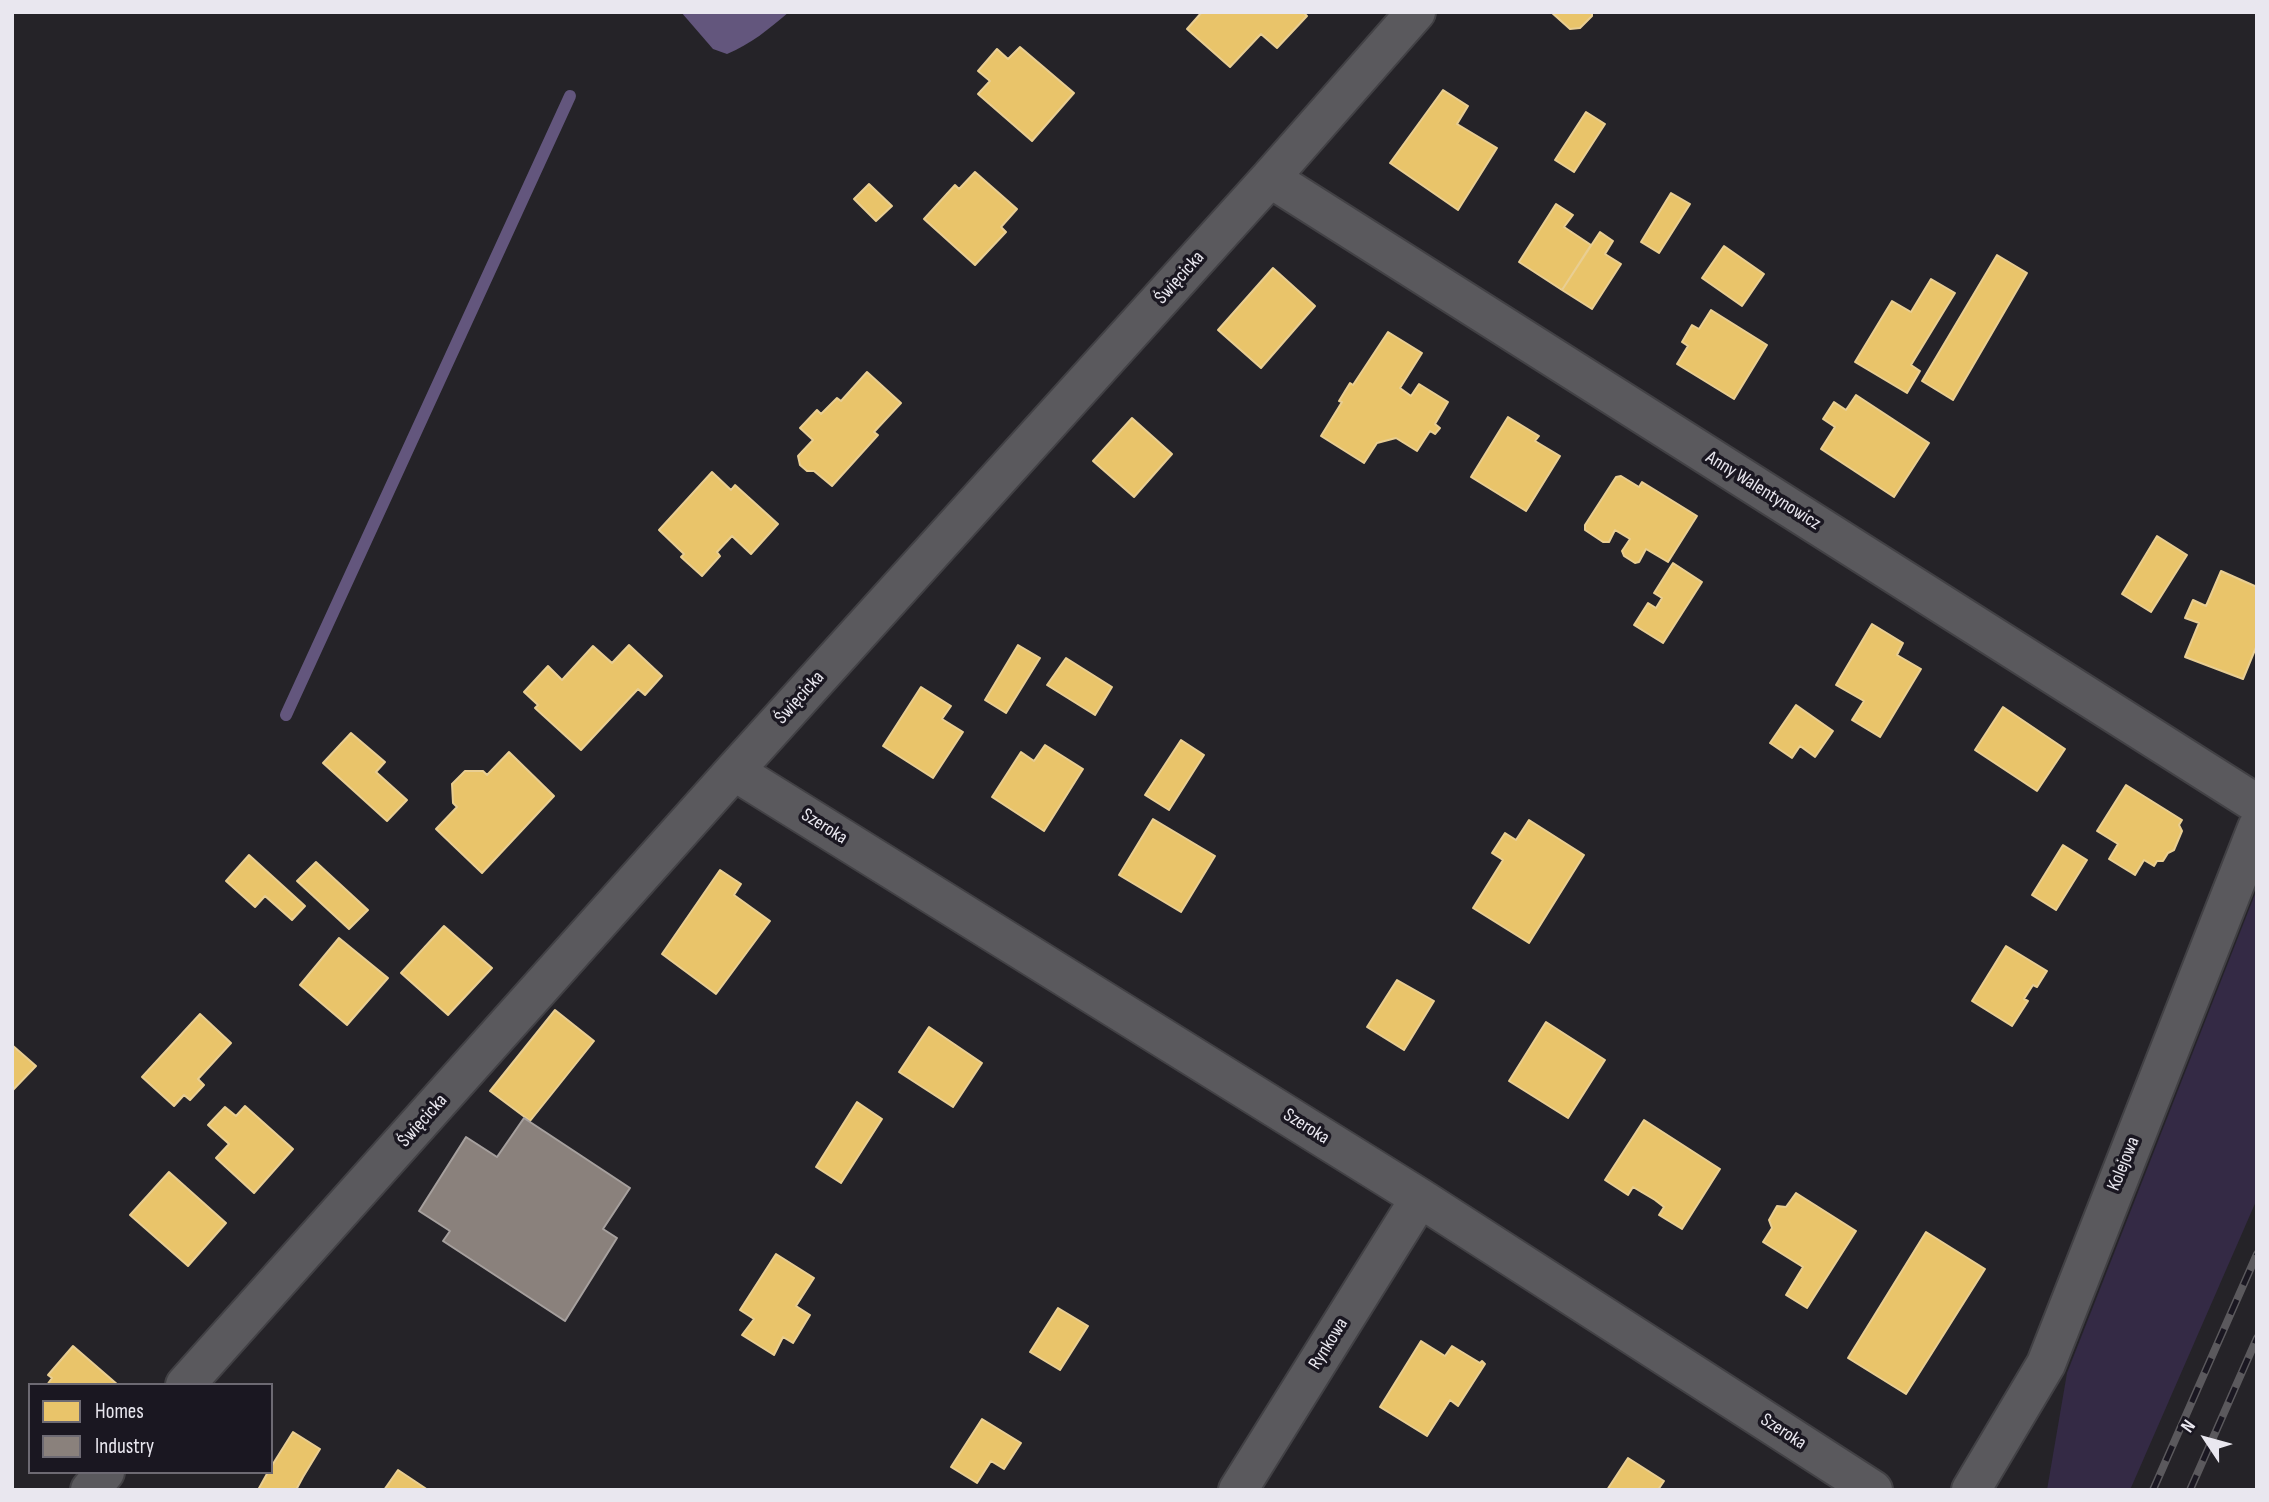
<!DOCTYPE html>
<meta charset="utf-8">
<style>
body{margin:0}
#map{position:relative;width:2269px;height:1502px;overflow:hidden;background:#252328;font-family:"Sofia Sans Condensed",sans-serif}
canvas{display:block}
.frame{position:absolute;inset:0;border:14px solid #e9e7ef;pointer-events:none}
.legend{position:absolute;left:28px;top:1383px;width:245px;height:91px;box-sizing:border-box;background:#1a1721;border:2px solid #6d6a73;margin:0;padding:9px 12px;list-style:none;font-size:21px;color:#e9e7ef}
.legend li{display:flex;align-items:center;gap:14px;height:35px}
.legend b{width:35px;border:2px solid #6d6a73}
.north{position:absolute;left:2171px;top:1404px;width:70px;height:70px;-webkit-text-stroke:5px #1a1721;paint-order:stroke;rotate:306deg;font-size:19px;font-weight:700;line-height:28px;text-align:center;color:#e9e7ef}
.north::after{content:'';display:block;margin:auto;width:24px;height:32px;background:#e9e7ef;clip-path:polygon(50% 0,100% 100%,50% 72%,0 100%)}
</style>
<div id="map">
<canvas width="2269" height="1502"></canvas>
<div class="frame"></div>
<ul class="legend">
<li><b style="height:19px;background:#e9c46a"></b>Homes</li>
<li><b style="height:19px;background:#8a817c"></b>Industry</li>
</ul>
<div class="north">N</div>
</div>
<script>
const ctx = document.querySelector('canvas').getContext('2d');
ctx.lineJoin = 'round';
function paint(path, color) { ctx.fillStyle = color; ctx.fill(path, 'evenodd'); }
function stroke(path, color, width, dash) { ctx.strokeStyle = color; ctx.lineWidth = width; ctx.lineCap = dash ? 'butt' : 'round'; ctx.setLineDash(dash || []); ctx.stroke(path); }
function write(font, color, halo, rows, align = 'center') {
  ctx.font = font + ' "Sofia Sans Condensed",sans-serif'; ctx.lineWidth = 7; ctx.setLineDash([]); ctx.textBaseline = 'middle'; ctx.strokeStyle = halo; ctx.fillStyle = color; for (const [text, x, y, turn = 0] of rows) {
    ctx.save(); ctx.translate(x, y); ctx.rotate((+turn || 0) * Math.PI / 180); ctx.textAlign = isNaN(turn) ? turn : align; if (halo) ctx.strokeText(text, 0, 0); ctx.fillText(text, 0, 0); ctx.restore();
  }
}
paint(new Path2D(`
 M2257,889V1199L2130,1490H2047L2067,1373Z`), '#342a45');
paint(new Path2D(`
 M681,12H789C769,29 751,44 727,54L713,49Z`), '#63567d');
const homes = new Path2D(`
 M1202,12H1303L1307,16L1277,48L1261,34L1230,67L1187,29Z
 M1551,12H1592V16L1580,28L1570,29Z
 M1020,47L1074,93L1032,141L978,94L990,81L978,71L997,49L1008,59Z
 M1443,90L1468,106L1457,124L1497,148L1458,210L1390,163Z
 M1586,112L1605,124L1574,172L1555,160Z
 M975,172L1017,209L1001,227L1006,232L975,265L924,219L955,185L959,189Z
 M869,184L892,206L876,221L854,199Z
 M1671,193L1690,204L1659,253L1641,242Z
 M1556,204L1573,215L1564,227L1591,245L1562,290L1519,262Z
 M1600,232L1613,241L1605,254L1621,264L1592,309L1562,290Z
 M1724,246L1764,274L1742,306L1702,278Z
 M1997,255L2027,273L1953,400L1922,381Z
 M1273,268L1315,306L1261,368L1218,330Z
 M1931,279L1955,293L1911,365L1920,371L1907,393L1855,362L1892,301L1911,312Z
 M1711,310L1767,345L1734,399L1677,364L1688,346L1682,342L1692,325L1699,329Z
 M1388,332L1422,353L1400,388L1411,396L1419,384L1448,402L1435,424L1440,428L1435,434L1430,431L1417,451L1396,438L1377,443L1364,463L1321,436L1342,402L1339,401L1350,383L1353,385Z
 M867,372L901,403L874,432L878,435L832,486L814,471H807L800,465L798,456L813,440L800,428L817,410L821,414L837,398L841,401Z
 M1856,395L1929,443L1894,497L1821,449L1835,427L1823,419L1834,402L1846,410Z
 M1508,417L1539,436L1535,441L1560,456L1526,511L1471,477Z
 M1132,418L1172,454L1134,497L1093,461Z
 M712,472L731,490L735,485L778,524L751,554L732,536L717,552L720,556L702,576L681,557L684,554L659,530Z
 M1621,476L1639,487L1642,482L1697,516L1668,562L1646,549L1639,562L1635,563L1624,556L1622,551L1630,539L1615,530L1609,542H1603L1585,530V525L1616,477Z
 M2157,536L2187,555L2151,612L2122,594Z
 M1673,563L1702,582L1663,643L1634,625L1648,603L1656,608L1662,598L1654,593Z
 M2221,571L2257,587V645L2243,679L2185,657L2199,623L2185,618L2193,600L2206,606Z
 M1872,624L1903,643L1897,655L1921,669L1880,737L1852,720L1864,701L1836,685Z
 M629,645L662,676L645,695L638,689L581,750L535,708L538,705L524,692L548,666L562,680L593,646L612,663Z
 M1018,645L1040,658L1006,713L985,700Z
 M1066,658L1112,687L1095,715L1047,685Z
 M921,687L951,706L942,719L963,732L933,778L883,746Z
 M1796,705L1833,731L1815,757L1800,746L1792,758L1770,743Z
 M2003,707L2065,749L2037,791L1975,750Z
 M351,733L385,762L376,772L407,800L387,821L323,763Z
 M1181,740L1204,755L1169,810L1145,795Z
 M1045,745L1083,769L1044,831L992,797L1021,752L1034,761Z
 M509,752L554,796L482,873L436,829L457,807L453,803L452,784L465,771H483L487,775Z
 M2126,785L2182,820L2179,825L2182,831L2174,850L2168,853L2163,861H2157L2154,866L2144,860L2135,875L2109,859L2118,844L2097,831Z
 M1153,819L1215,856L1181,912L1119,875Z
 M1529,820L1584,855L1529,943L1473,908L1503,860L1492,853L1505,833L1516,840Z
 M2063,845L2087,860L2056,910L2032,895Z
 M249,855L305,906L292,920L265,896L255,907L226,881Z
 M316,862L368,910L349,929L297,881Z
 M720,870L741,884L734,895L770,921L716,994L662,954Z
 M444,926L492,968L448,1015L401,973Z
 M339,938L388,978L347,1025L300,985Z
 M2006,946L2047,971L2037,987L2033,985L2024,999L2028,1001L2012,1026L1972,1001Z
 M1397,980L1434,1001L1404,1050L1367,1027Z
 M555,1010L594,1041L530,1121L490,1091Z
 M200,1014L231,1043L198,1079L204,1085L190,1100L184,1095L174,1106L142,1077Z
 M1546,1022L1605,1060L1568,1118L1509,1081Z
 M929,1027L982,1063L953,1107L899,1072Z
 M12,1045L36,1066L12,1091Z
 M857,1102L882,1119L841,1183L816,1167Z
 M245,1106L293,1149L254,1193L216,1158L229,1144L208,1125L225,1107L236,1116Z
 M1644,1120L1720,1169L1682,1229L1659,1215L1664,1207L1655,1200L1633,1187L1628,1195L1605,1180Z
 M169,1172L226,1223L188,1266L130,1215Z
 M1796,1193L1856,1231L1807,1308L1786,1295L1803,1267L1763,1242L1772,1228L1769,1220L1777,1206L1786,1207Z
 M1926,1232L1985,1269L1906,1394L1848,1358Z
 M776,1254L814,1278L796,1306L810,1315L793,1343L783,1337L774,1355L742,1335L754,1319L740,1310Z
 M1058,1308L1088,1326L1060,1370L1030,1352Z
 M1421,1341L1445,1356L1452,1346L1480,1363L1482,1361L1485,1364L1458,1406L1450,1400L1427,1436L1380,1407Z
 M73,1346L118,1385H47L52,1378L48,1375Z
 M982,1419L1021,1443L1004,1469L991,1461L977,1483L951,1467Z
 M293,1432L320,1449L303,1477L296,1490H258L268,1472H271V1467Z
 M1628,1458L1664,1481L1658,1490H1607Z
 M398,1470L428,1490H384Z`);
paint(homes, '#e9c46a');
stroke(homes, '#e9ce92', 2);
const industry = new Path2D(`
 M524,1118L630,1188L603,1229L617,1238L565,1321L443,1241L450,1231L419,1211L466,1137L497,1157Z`);
paint(industry, '#8a817c');
stroke(industry, '#a6a09e', 2);
stroke(new Path2D(`
 M286,715L570,96`), '#63567d', 12);
const street = new Path2D(`
 M1270,178L2257,804
 M734,771L1420,1198L1873,1490
 M185,1385L734,771L1270,178L1416,12
 M90,1490L105,1472
 M1238,1490L1420,1198
 M1971,1490L2046,1364L2257,828`);
stroke(street, '#424145', 42);
stroke(street, '#5a595d', 38);
const rail = new Path2D(`
 M2153,1490L2257,1254
 M2190,1490L2257,1338`);
stroke(rail, '#5b595d', 8);
stroke(rail, '#1a1721', 5, [16]);
write('19px', '#e9e7ef', '#1a1721', [
 ["Święcicka",1180,278,-48],
 ["Anny Walentynowicz",1763,491,32],
 ["Święcicka",800,698,-48],
 ["Szeroka",824,827,32],
 ["Święcicka",423,1121,-48],
 ["Szeroka",1306,1127,32],
 ["Kolejowa",2124,1164,-68],
 ["Rynkowa",1329,1344,-58],
 ["Szeroka",1783,1432,33]
]);
</script>
